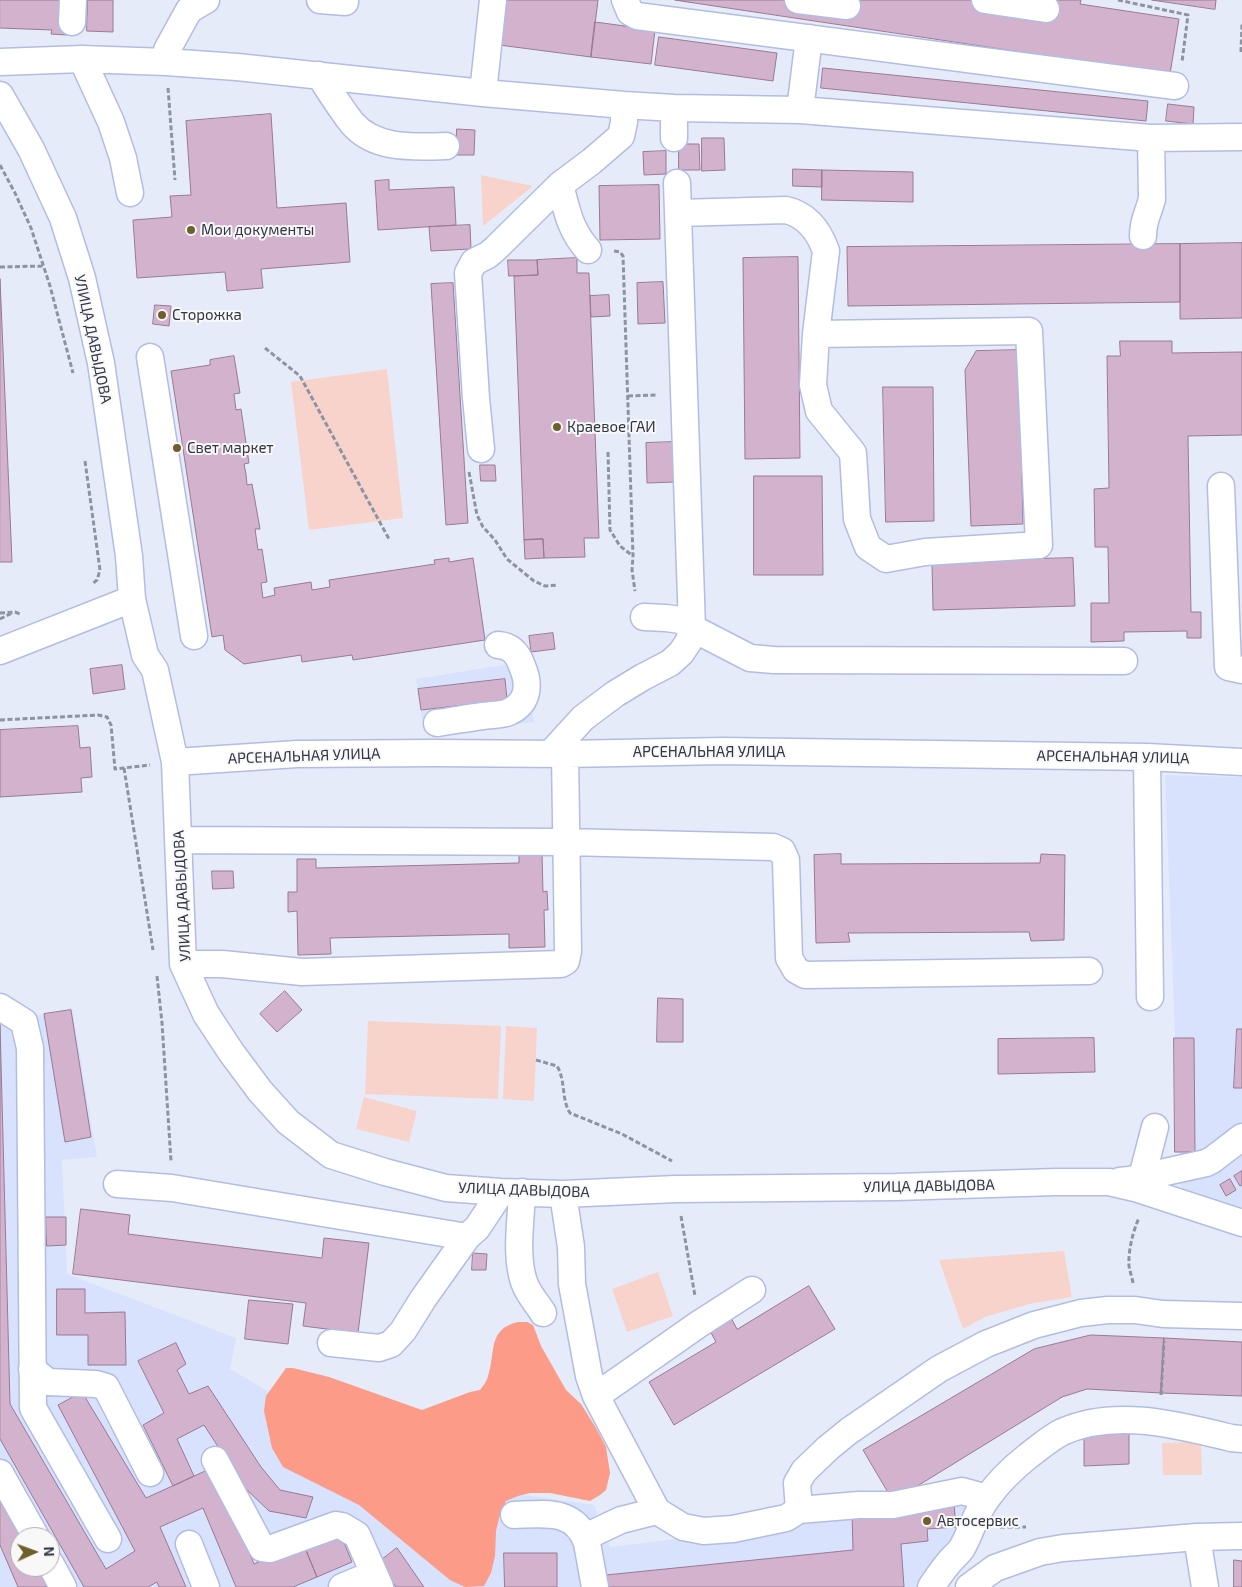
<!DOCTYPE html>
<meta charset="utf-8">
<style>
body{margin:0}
#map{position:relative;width:1242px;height:1587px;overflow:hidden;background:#e6ebfa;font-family:"Exo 2",sans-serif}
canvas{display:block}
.north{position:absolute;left:10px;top:1527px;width:50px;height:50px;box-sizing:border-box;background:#f8f8f8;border:1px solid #a9aab0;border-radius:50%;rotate:88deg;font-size:14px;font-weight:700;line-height:20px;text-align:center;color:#323645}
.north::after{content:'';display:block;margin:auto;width:18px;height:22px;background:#6f5f2d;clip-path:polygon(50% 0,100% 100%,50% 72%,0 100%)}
</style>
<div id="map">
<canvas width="1242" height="1587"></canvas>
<div class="north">N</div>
</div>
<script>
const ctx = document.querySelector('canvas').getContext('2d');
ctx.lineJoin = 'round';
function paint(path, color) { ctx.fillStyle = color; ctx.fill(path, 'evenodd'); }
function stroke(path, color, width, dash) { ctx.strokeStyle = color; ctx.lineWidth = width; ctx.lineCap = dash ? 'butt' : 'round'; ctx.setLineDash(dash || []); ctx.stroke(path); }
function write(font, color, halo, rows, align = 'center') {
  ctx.font = font + ' "Exo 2",sans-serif'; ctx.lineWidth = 4; ctx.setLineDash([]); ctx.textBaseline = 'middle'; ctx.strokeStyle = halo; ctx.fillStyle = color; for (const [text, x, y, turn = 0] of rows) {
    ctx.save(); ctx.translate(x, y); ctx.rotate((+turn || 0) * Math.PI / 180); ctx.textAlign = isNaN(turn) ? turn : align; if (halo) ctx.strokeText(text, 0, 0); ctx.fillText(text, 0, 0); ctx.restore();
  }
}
paint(new Path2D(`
 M523,662L534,722L424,732L416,679Z
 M1165,775L1242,777V1208L1181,1191Z
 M72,1008L97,1157L62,1160L67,1274L236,1338L230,1369L439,1491L523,1495L594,1505L610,1547L852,1518L982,1487L932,1587H0V1014L16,1020ZM20,1537H50V1567H20Z`), '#d9e2fc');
paint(new Path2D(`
 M481,175L533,186L483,226Z
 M387,369L403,518L309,530L291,382Z
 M368,1021L501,1026L498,1099L365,1094Z
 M506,1026L537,1028L534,1101L503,1099Z
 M364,1097L417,1111L409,1142L356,1129Z
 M1064,1251L1072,1297L1029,1304L985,1317L963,1329L939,1260Z
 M658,1272L673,1316L627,1332L612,1289Z
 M1201,1442L1202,1475H1163L1162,1443Z`), '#f8d3cb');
paint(new Path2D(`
 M518,1322H527L533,1325L541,1346L566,1390L581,1404L596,1428L606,1447L610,1473L606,1490L600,1495L590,1501L550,1493H530L518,1496L506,1501L499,1518L496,1531L495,1556L491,1573L484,1586L465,1587L450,1580L359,1505L283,1467L272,1448L264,1411L266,1396L286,1368H293L329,1377L422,1410L470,1392L480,1390C483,1386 487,1381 488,1376C496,1353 487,1329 518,1322Z`), '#fb9b88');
const building = new Path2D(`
 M0,0H68L67,35L51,34L52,30L0,28Z
 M88,0H113V32L87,31Z
 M505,0H598L591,57L499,45Z
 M675,0H1081L1080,4L1179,19L1170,74Z
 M1152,0H1216L1215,9Z
 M595,22L655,30L651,64L591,57Z
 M659,37L777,53L773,81L655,65Z
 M823,68L1148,101L1146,121L821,88Z
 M1168,104L1194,107L1193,124L1166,121Z
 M271,114L277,208L346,203L350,262L261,269L263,288L227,291L225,272L137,278L133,220L172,217L170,196L191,195L186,121Z
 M457,129L475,130L474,155H456Z
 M702,138H724L725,170L702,171Z
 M679,144H699L700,170H679Z
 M666,151V174L644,175L643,152Z
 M793,169L822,170V187L793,186Z
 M822,170L913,172V202L822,200Z
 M389,180V190L454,187L456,225L378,230L375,181Z
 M659,185L660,239L600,240L599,186Z
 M470,225L471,249L431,251L429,227Z
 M1242,243V318L1180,319V244Z
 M1180,244V302L848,306L847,247Z
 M798,257L800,458L745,459L743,258Z
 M577,258V273H589L599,538H584L585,557L544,558L543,539L524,540L514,276L538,275L537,260Z
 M508,260H537L538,275L509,276Z
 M0,279L12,562H0Z
 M663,282L665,323L638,324L637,283Z
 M453,283L468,523L446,525L431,284Z
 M609,295L610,316L591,317L590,296Z
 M155,305L171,306L169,326L153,324Z
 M1120,341H1172V353L1242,352V435L1188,436L1191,612H1201V638H1187V631L1124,632V641L1091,642V603H1109L1108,547H1095L1094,489L1109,488L1107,356H1120Z
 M1019,350L1023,524L971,526L965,370L976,351Z
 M234,356L240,393L234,394L236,410L241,409L249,463L244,464L246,474L247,485L252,484L260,529H255L258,550L262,549L267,582L261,583L263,598L275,595L274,588L311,582L312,590L330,587L329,580L435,564L434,560L449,558V562L473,558L485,640L353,660L352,655L302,662L301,655L244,664L225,650L223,635L212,637L171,371L210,365V360Z
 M883,387H933L934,521L886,522Z
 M673,442L674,482L647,483L646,443Z
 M480,465H495L496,481H481Z
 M754,476H822L823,575H754Z
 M543,539L544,558L525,559L524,540Z
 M1073,558L1075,606L933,610L932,562Z
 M553,633L555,649L531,652L529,636Z
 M122,665L125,689L93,694L90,669Z
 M505,679L507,700L421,710L418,689Z
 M78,726L80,748L90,747L92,777L81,778L82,792L0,797V730Z
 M542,854L543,892L547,891L548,910H544L545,947L509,948V934L330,938L331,954L298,955L297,911L288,912V892H297V859H316V868L519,863V855Z
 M841,854V864L1040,863L1041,854L1065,855L1064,940L1031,941L1029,932L848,933L850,942L816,943L814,855Z
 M212,871H233L234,888L213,889Z
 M285,991L302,1010L277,1032L260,1014Z
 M658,998L683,999V1042H657Z
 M71,1010L91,1137L65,1142L44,1014Z
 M0,1025L10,1404L106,1569L135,1551L58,1405L82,1392L146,1498L214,1467L254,1564L303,1543L317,1577L293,1587H236L203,1508L160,1527L186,1587H159L157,1582L148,1587H84L0,1439Z
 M1237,1029H1242V1088H1234Z
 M1094,1038L1095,1072L998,1074V1039Z
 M1174,1038H1194L1195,1152H1175Z
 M1242,1171V1185L1240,1186L1234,1176Z
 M1230,1179L1236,1190L1226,1196L1220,1185Z
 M81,1209L130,1215L128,1234L322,1258L324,1238L369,1243L358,1333L303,1326L306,1303L73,1274Z
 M46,1217H66V1245L47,1246Z
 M473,1253L487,1254L486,1270H472Z
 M809,1286L835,1329L674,1425L649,1382L716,1342L709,1329L730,1316L737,1329Z
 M57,1289H85V1313L125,1312L126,1365H88V1335H57Z
 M249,1300L293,1304L288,1344L245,1339Z
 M1091,1335L1164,1338L1161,1393L1087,1389L1062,1397L893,1501L863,1450L1034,1349Z
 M1164,1338L1242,1342V1396L1161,1393Z
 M176,1343L186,1364L177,1370L189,1394L208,1386L261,1467L280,1490L313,1497L306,1518L269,1511L245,1488L204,1425L177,1439L194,1476L173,1486L143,1425L164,1413L138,1361Z
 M1129,1432V1464L1084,1466V1433Z
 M0,1497L25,1537H20V1567H39L48,1587H18L0,1545Z
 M954,1504L956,1527L927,1529L928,1541L901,1544L904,1587H608L606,1575L853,1550L852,1513Z
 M338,1528L352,1562L317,1577L303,1543Z
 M397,1548L424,1587H396L379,1562Z
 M504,1553H557V1587H505Z
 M1234,1560L1242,1561V1587H1234Z`);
paint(building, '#d3b2ce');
stroke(building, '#987a93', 1);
const minor = new Path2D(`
 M320,0L345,2
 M625,0L630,12L637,16L1175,86
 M798,0L847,6
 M985,0L1046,9
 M72,22L73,0
 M82,59L111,122L123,158L130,193
 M0,62L82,59L166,62L237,67L483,93L624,105L674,108L800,110L1151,138L1242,137
 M166,62L167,50L189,10L206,0
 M319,75C330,91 340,108 352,123C375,150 414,147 446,146
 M483,93L493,0
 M0,95L31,149L63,218L82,278L101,363L129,556L132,599L145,655L155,670L175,762L183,964L206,1014L231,1052L260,1091L288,1122L331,1155L385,1172L446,1188L501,1192L563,1194L676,1189L896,1187L1056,1182H1109L1135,1188L1242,1223
 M674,108V138
 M800,110L809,38
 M677,183L678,213
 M560,185C567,211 570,230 588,250
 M1143,236C1143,219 1148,215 1152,199L1151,138
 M150,357L194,636
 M481,449L476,398L468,273L474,262L488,255L495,249L560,185L592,161L621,136L624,122V105
 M1221,486L1228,667L1242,670
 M644,617L666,618L681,620L692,628L750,658L774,660L1124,661
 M0,651L132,599
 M437,723C452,721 467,718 483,716C491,715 502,715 509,712C529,703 530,684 522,666C518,654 512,646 498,645
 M551,753L583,718L615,694L643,677L670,663L681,653L689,641L692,628L678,213L786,210C807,215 819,231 826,251L816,334L813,385L819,411L853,453L857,519L868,547L886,559L925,552L1039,545L1029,331L816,334
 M1147,757L1150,997
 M175,762L297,754L433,753L565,754L723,751L1147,757L1242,762
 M179,840L565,842L773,847L782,851L786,860L789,958L796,970L805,975L1089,971
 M183,964H222L302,972L561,964L566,961L568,951L565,754
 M0,1007L24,1022L30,1048L33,1408L108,1539
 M1142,1177L1155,1127
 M1120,1181L1129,1180L1206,1163L1212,1160L1242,1137
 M117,1184L172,1188L467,1237
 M522,1192C521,1221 515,1255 524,1282C528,1294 537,1303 543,1313
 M563,1194L571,1247L572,1284L589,1376L596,1396L657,1511L683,1527L704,1531L733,1529L786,1518L799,1510L859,1505H893L962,1491L987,1498
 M331,1343L379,1348L391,1344L403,1331L423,1299L467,1237L477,1228L501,1192
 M32,1369L48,1382L96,1384L106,1387L150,1473
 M596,1396L699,1324L752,1290
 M215,1460L262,1548L270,1549L336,1525L342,1526L357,1535L380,1587
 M0,1473L36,1537
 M799,1510L797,1483L804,1471L828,1448L849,1431L939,1369L986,1344L1034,1325L1081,1313L1108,1310H1135L1163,1314L1242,1316
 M514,1515C544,1514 575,1508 587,1543L595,1587
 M585,1537L621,1520L657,1511
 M1197,1537L1205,1587
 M189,1544L206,1587
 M50,1563L63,1587
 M342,1587L373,1574
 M931,1587C936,1580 941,1572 947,1565C951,1559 958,1554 962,1548C971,1532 976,1512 988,1497C999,1481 1013,1468 1028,1456C1039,1448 1050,1438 1062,1432C1115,1408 1178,1425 1231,1438L1242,1439
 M969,1587L995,1568L1040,1552L1063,1548L1197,1537L1242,1536`);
stroke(minor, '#b2bde1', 29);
stroke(new Path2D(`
 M1118,0L1188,15L1182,62
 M1241,52L1242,24
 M168,88L175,180
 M0,165L15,193L31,228L50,286L73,373
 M614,251L620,252L623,256L633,556L632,570L635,591
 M0,267L43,266
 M265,348L300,376L389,539
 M628,396L656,395
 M608,452L610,530L620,546L633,556
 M85,461L100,570L97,580L92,584
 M469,472L477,515L483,527L495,540L507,559L534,581L545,586L558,585
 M0,613L15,612L20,614
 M0,619L12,613
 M0,720L98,715L107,717L111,725L115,769L150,765
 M124,768L153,950
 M157,976L162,1023L171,1161
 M536,1060L557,1066C566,1081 561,1099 570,1113L622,1134L672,1161
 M681,1216L695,1296
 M1133,1283C1132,1277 1130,1272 1129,1266C1128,1251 1133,1231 1139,1218
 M1161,1395L1164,1341
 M1000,1527H1026`), '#8e93a2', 3, [5, 2.5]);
stroke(minor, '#fff', 26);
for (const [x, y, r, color] of [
 [191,230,5,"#6f5f2d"],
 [162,315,5,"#6f5f2d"],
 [557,427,5,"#6f5f2d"],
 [177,448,5,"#6f5f2d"],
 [927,1521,5,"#6f5f2d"]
]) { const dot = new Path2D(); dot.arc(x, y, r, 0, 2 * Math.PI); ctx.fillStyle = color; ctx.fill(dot); stroke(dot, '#f8f8f8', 2); }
write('15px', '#323645', '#f8f8f8', [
 ["Мои документы",201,230],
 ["Сторожка",172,315],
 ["Краевое ГАИ",567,427],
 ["Свет маркет",187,448],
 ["Автосервис",937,1521]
], 'left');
write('15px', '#323645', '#f8f8f8', [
 ["УЛИЦА ДАВЫДОВА",93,339,78],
 ["АРСЕНАЛЬНАЯ УЛИЦА",709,752],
 ["АРСЕНАЛЬНАЯ УЛИЦА",304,756,-2],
 ["АРСЕНАЛЬНАЯ УЛИЦА",1113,757,1],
 ["УЛИЦА ДАВЫДОВА",182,896,-93],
 ["УЛИЦА ДАВЫДОВА",929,1186,-1],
 ["УЛИЦА ДАВЫДОВА",524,1190,2]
]);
</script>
